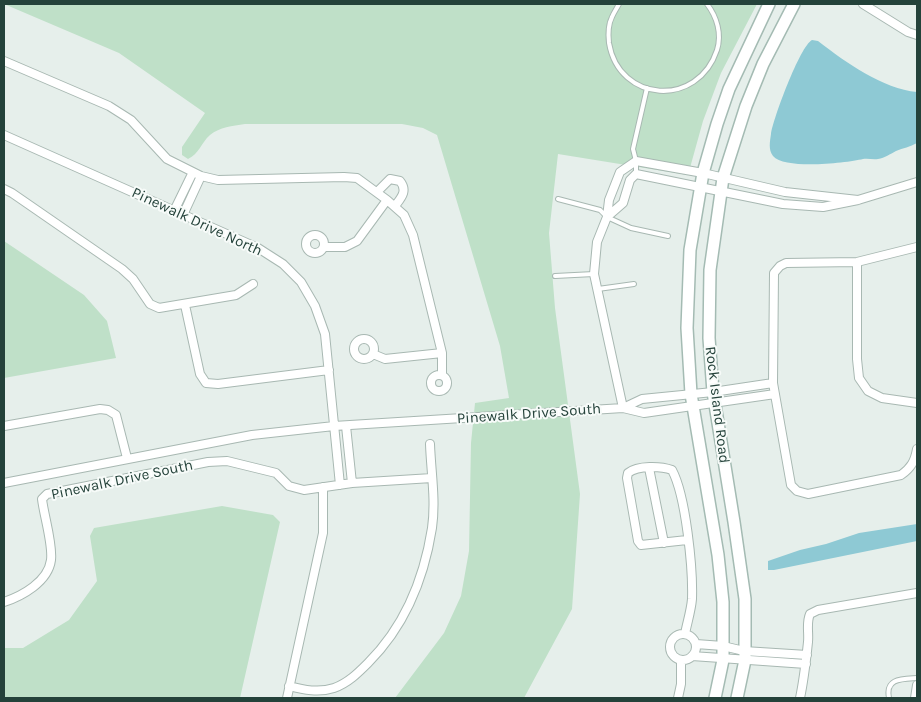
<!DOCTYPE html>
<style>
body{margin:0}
#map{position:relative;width:921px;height:702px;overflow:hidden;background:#e6efeb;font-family:Karla,sans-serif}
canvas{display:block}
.frame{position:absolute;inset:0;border:5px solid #24423a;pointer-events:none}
</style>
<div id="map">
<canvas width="921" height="702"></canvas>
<div class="frame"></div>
</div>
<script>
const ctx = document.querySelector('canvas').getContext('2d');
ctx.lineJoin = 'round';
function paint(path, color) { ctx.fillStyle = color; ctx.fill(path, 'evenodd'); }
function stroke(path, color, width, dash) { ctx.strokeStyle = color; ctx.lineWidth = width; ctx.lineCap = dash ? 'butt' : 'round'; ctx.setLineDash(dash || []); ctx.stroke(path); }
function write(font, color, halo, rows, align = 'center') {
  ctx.font = font + ' Karla,sans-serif'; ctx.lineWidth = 4; ctx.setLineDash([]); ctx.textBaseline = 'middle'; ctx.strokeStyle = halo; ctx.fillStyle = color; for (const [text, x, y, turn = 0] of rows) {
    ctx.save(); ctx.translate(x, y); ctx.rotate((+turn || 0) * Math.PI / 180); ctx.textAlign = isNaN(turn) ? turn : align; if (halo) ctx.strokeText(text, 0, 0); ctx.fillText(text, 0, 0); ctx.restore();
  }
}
paint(new Path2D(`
 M4,4H757L721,73L703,121L688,175L558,154L549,233L555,308L580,494L572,609L524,698H395L444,633L461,596L469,551L471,443L475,403L509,398L500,346L437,135L423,128L402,124H245C232,126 220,127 210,135C201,143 199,154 188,159L182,155V147L205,113L119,53Z
 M4,241L84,295L107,321L116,358L4,378Z
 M222,506L273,515L280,522L240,698H4V648H23L69,620L97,581L90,536L94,528Z`), '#bfe0c8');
paint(new Path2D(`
 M812,40L818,41C845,62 883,89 917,92V143C910,147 903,148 896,151C890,154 885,158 878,159C873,160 868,158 863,159C846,163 785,170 773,156C768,150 770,141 771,134C773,119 800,46 812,40Z
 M917,524V541L774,570H768V561L800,550L826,544L859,533Z`), '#8ec9d4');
const service = new Path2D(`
 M619,4C617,8 614,12 612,17C608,25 608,34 609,43C619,103 698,108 717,50C722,34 717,17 707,4
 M636,174V161L633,149L647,88
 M558,199L600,210L607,217L631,228L668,236
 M555,276L594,274
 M598,289L634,284
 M889,698C885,678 902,679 917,678`);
const minor = new Path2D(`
 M863,4L908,32L917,35
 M4,61L109,106L131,120L167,159L201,176L218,180L344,177L357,178L387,200L404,215L413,235L442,353V375
 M4,135L258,248L283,264L301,282L315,306L325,334L340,485
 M4,189L12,193L122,269L133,279L150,304L159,308L236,295L253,284
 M377,192L390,179L400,181C408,191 401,198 395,206
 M174,211L193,172
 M183,215L201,176
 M607,217L623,203L630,180L636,174L783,204L823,207L858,200L917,182
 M306 244a9 9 0 1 1 18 0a9 9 0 1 1-18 0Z
 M324,247H345L357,241L387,200
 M917,247L857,262L786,263L780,266L774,273L773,383L791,485L797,491L808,494L901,475C911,468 915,461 917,449
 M857,262V359L859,378L868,391L882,398L917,403
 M185,305L200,374L206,383L218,384L329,370
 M354 349a10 10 0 1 1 20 0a10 10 0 1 1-20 0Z
 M373,354L385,359L442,353
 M431 383a8 8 0 1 1 16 0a8 8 0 1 1-16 0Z
 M623,408L594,274L597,242L607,217L609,200L620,172L636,161L703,173L785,192L858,200
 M623,408L642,399L713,392L773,383
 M4,426L100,409L108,410L116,415L127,458
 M346,426L352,483
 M649,468L664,543
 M4,483L252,435L334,426L623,408L644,413L775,394
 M4,602C22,596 48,582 51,560C53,544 44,516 42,499L47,494L208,462L227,461L276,473L289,486L304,490L352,483L432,478
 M670 647a13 13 0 1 1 26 0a13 13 0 1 1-26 0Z
 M685,634C687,623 691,611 692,599C693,569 686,496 672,470C661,466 638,465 628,473L627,478L638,541L641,545L687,540
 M696,644L723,646L744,651L807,655
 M692,656L806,664
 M289,686C304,690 319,693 334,688C348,683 358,673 368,663C405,626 424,579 432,528C436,500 431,472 430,444
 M287,698L323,533V487
 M678,698L681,684V660
 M800,698C804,679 806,661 808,642C809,632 806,623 810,614L818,610L917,593
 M915,698L917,685`);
const secondary = new Path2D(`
 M715,698L723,660V602L718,555L691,394L687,328L690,250L703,173L717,124L729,89L769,4
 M737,698L745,660V599L734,522L713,392L709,338L710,270L723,178L746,106L763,64L794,4`);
stroke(service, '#a8b8b2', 6);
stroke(minor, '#a8b8b2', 10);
stroke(secondary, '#a4bbb3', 14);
stroke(service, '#fff', 4);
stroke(minor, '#fff', 8);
stroke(secondary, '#fff', 11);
write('15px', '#24423a', '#f7fbf9', [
 ["Pinewalk Drive North",197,222,25],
 ["Rock Island Road",717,405,83],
 ["Pinewalk Drive South",529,414,-4],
 ["Pinewalk Drive South",122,480,-12]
]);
</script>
